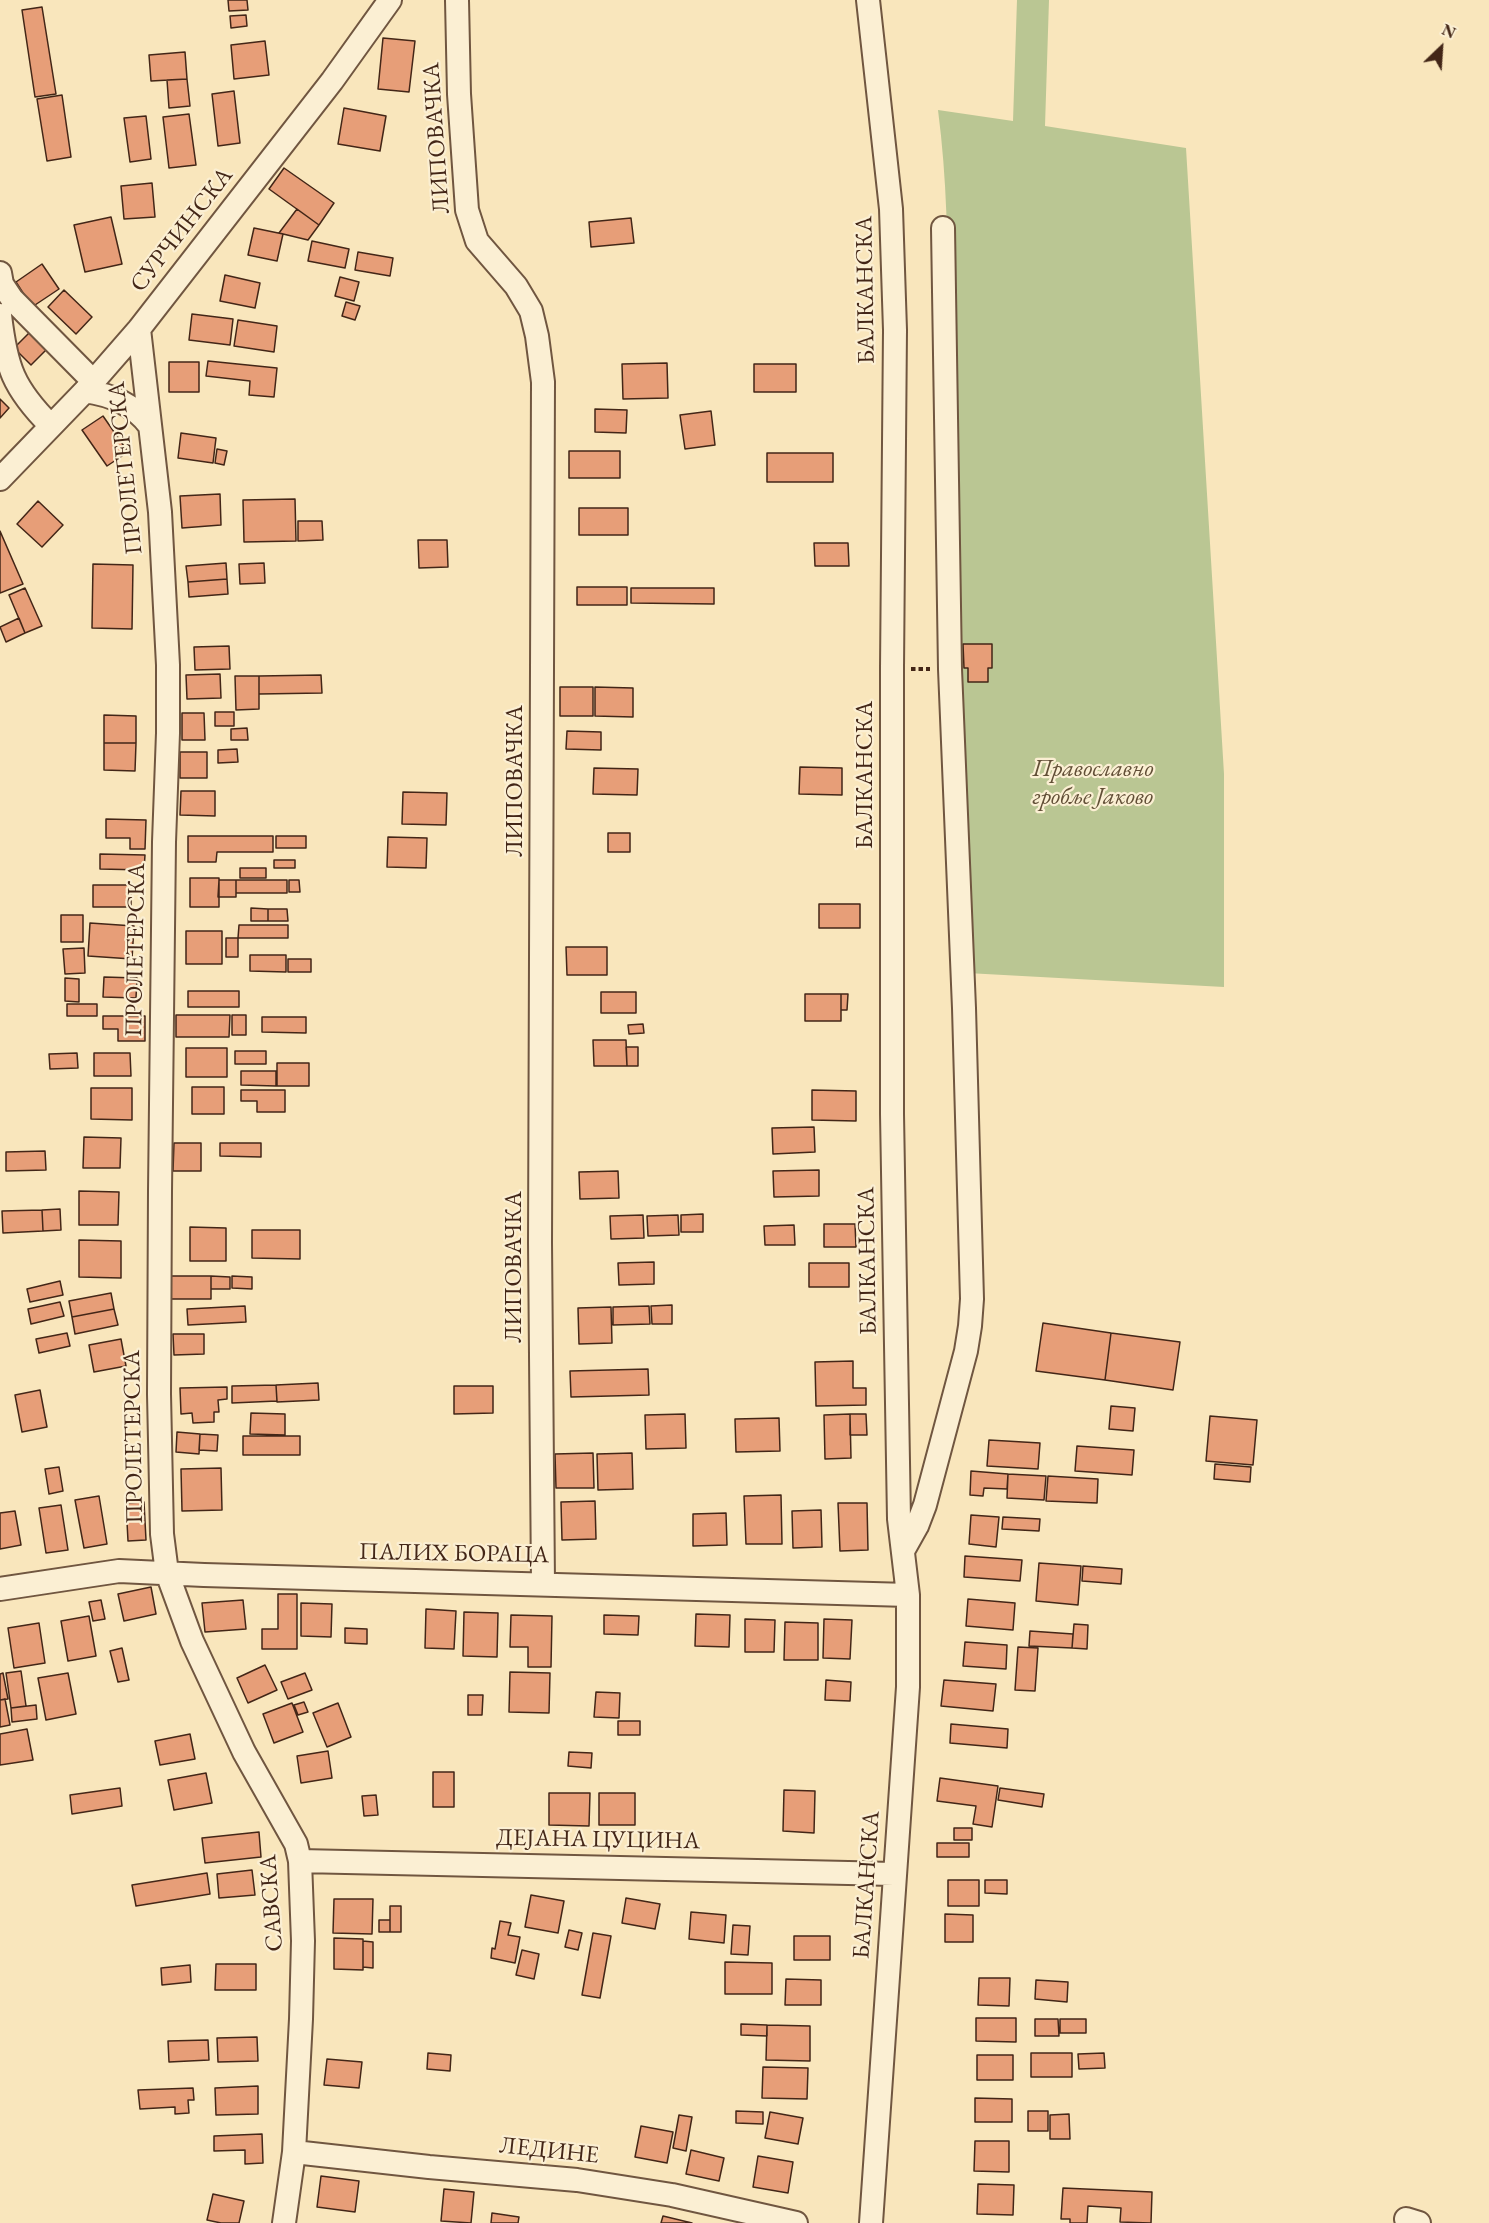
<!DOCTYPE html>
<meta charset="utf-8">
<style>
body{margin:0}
#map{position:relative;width:1489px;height:2223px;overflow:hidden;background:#f9e6bc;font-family:"EB Garamond",serif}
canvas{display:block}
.north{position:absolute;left:1411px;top:18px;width:60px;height:60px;-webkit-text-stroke:4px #fbefd3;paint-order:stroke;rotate:25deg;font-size:16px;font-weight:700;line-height:24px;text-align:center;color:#432617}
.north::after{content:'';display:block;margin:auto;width:21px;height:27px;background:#432617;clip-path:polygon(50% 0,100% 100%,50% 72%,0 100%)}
</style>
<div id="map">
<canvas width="1489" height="2223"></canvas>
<div class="north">N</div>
</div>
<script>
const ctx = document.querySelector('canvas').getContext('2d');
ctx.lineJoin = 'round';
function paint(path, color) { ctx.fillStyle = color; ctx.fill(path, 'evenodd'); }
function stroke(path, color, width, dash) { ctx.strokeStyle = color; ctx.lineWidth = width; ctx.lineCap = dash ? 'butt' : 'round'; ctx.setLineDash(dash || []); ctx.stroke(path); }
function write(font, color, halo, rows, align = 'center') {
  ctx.font = font + ' "EB Garamond",serif'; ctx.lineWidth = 4.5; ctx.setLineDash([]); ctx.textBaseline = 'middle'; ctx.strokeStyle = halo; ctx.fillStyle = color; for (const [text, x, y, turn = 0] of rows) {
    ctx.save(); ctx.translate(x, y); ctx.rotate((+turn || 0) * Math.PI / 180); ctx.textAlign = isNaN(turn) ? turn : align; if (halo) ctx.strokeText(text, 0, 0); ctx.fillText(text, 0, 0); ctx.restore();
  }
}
paint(new Path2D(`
 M1017,0H1049L1045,126L1186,148L1224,774V987L967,973L948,317C948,247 947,179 938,110L1013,121Z`), '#bac693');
const building = new Path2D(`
 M228,0H247L248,10L229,11Z
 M42,7L56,94L35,97L22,10Z
 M246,15L247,26L231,28L230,16Z
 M383,38L415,41L409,92L378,89Z
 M265,41L269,75L234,79L231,45Z
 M185,52L187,79L151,81L149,55Z
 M187,79L190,106L169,108L167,80Z
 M234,91L240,143L218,146L212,94Z
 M62,95L71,157L47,161L37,99Z
 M344,108L386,116L380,151L338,144Z
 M189,114L196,165L169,168L163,117Z
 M146,116L151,159L130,162L124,118Z
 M284,168L334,203L319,225L269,189Z
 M152,183L155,217L124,219L121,186Z
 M297,209L319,225L308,240L279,233Z
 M111,217L122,264L85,272L74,225Z
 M631,218L634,243L591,247L589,222Z
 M254,228L283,234L277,261L248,255Z
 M312,241L349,249L345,268L308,261Z
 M358,252L393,258L390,276L355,270Z
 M42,264L59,289L32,307L16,282Z
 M225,275L260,283L255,308L220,301Z
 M340,277L359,282L354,301L335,296Z
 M64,290L92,317L76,334L48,307Z
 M346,302L360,306L355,320L342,316Z
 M192,314L233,319L230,345L189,340Z
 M238,320L277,326L274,352L234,346Z
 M30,332L47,349L31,365L14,348Z
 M208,361L277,368L274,397L249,395L250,381L206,376Z
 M169,362H199V392H169Z
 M667,363L668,398L623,399L622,364Z
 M754,364H796V392H754Z
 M0,399L9,408L0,418Z
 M595,409L627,410L626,433L595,432Z
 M711,411L715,445L685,449L680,415Z
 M103,416L128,452L107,466L82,430Z
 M181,433L216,438L213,463L178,458Z
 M217,449L227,451L224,465L215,463Z
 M569,451H620V478H569Z
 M767,453H833V482H767Z
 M220,494L221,525L182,528L180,496Z
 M295,499L296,541L244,542L243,500Z
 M38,501L63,525L42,547L17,524Z
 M579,508H628V535H579Z
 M298,521H322L323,540L298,541Z
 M0,531L23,584L0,593Z
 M418,540H447L448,567L419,568Z
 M814,543H848L849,566H815Z
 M226,563L227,579L188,582L186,566Z
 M264,563L265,583L240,584L239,564Z
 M93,564L133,565L132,629L92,628Z
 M227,579L228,594L189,597L188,582Z
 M577,587H627V605H577Z
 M25,588L42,626L25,633L9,595Z
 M631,588H714V604L631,603Z
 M19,618L25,633L6,642L0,627Z
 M963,644H992V668H988V682H968V668H964Z
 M229,646L230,669L195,670L194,647Z
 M220,674L221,698L187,699L186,675Z
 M321,675L322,693L259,694V676Z
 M235,676H259V709L236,710Z
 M560,687H593V716H560Z
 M595,687L633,688V717L595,716Z
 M215,712H234V726H215Z
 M182,713H204L205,740H182Z
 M104,715L136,716V743H104Z
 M247,728L248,740H231V729Z
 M567,731L601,732V750L566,749Z
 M104,743H136L135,771L104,770Z
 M237,749L238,762L218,763V750Z
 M180,752H207V778H180Z
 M800,767L842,768V795L799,794Z
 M594,768L638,769L637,795L593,794Z
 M181,791H215V816L180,815Z
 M403,792L447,793L446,825L402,824Z
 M106,819L146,820L145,849H130V838H106Z
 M608,833H630V852H608Z
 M188,836H273V852H217L216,862H188Z
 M276,836H306V848H276Z
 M388,837L427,838L426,868L387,867Z
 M100,854L145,855L144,870L100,869Z
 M274,860H295V868H274Z
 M240,868H266V878H240Z
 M190,878H219V907H190Z
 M219,880H236V897H218Z
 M236,880H287V893H236Z
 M289,880H299L300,892H289Z
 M93,885H131V907H93Z
 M819,904H860V928H819Z
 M251,908L268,909V921H251Z
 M268,909H287L288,921H268Z
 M61,915H83V942H61Z
 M90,923L134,926L132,959L88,956Z
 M239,925H288V938H238Z
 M186,931H222V964H186Z
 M226,938H238V957H226Z
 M566,947H607V975H567Z
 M84,948L85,973L65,974L63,949Z
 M250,955H286V972L250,971Z
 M288,959H311V972H288Z
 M104,977L137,978L136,998L103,997Z
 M65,978L79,979V1002L65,1001Z
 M188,991H239V1007H188Z
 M601,992H636V1013H601Z
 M805,994H841V1021H805Z
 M841,994H848L847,1010H841Z
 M67,1004H97V1016H67Z
 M176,1015H230L229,1037H176Z
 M232,1015H246V1035H232Z
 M103,1016H145V1041H118V1029H103Z
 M262,1017H306V1033L262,1032Z
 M643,1024L644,1033L629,1034L628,1025Z
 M593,1040H626L627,1066H594Z
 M626,1047H638V1066H627Z
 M186,1048H227V1077H186Z
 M235,1051H266V1064H235Z
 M77,1053L78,1068L50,1069L49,1054Z
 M94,1053H130L131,1076H94Z
 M277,1063H309V1086H277Z
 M241,1071H276V1086L241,1085Z
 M192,1087H224V1114H192Z
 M91,1088H132V1120L91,1119Z
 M241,1090H285V1112H257V1101H241Z
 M812,1090L856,1091V1121L812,1120Z
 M814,1127L815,1152L773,1154L772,1128Z
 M84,1137L121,1138L120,1168H83Z
 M174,1143H201V1171H173Z
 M220,1143H261V1157L220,1156Z
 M45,1151L46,1170L6,1171V1152Z
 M819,1170V1196L774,1197L773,1171Z
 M618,1171L619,1198L580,1199L579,1172Z
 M79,1191L119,1192L118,1225H79Z
 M60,1209L61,1230L43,1231L42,1210Z
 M42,1210L43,1231L3,1233L2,1211Z
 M703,1214V1232H681V1215Z
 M643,1215L644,1238L611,1239L610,1216Z
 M678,1215L679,1235L648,1236L647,1216Z
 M824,1224H855L856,1247H824Z
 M794,1225L795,1245H765L764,1226Z
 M190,1227L226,1228V1261H190Z
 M252,1230H300V1259L252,1258Z
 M79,1240L121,1241V1278L79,1277Z
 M654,1262V1284L619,1285L618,1263Z
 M809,1263H849V1287H809Z
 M171,1276H211V1299H171Z
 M211,1276L230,1277V1289H211Z
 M232,1276L252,1277V1289L232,1288Z
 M60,1281L63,1295L30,1302L27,1289Z
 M111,1293L114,1309L72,1317L69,1301Z
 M60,1302L64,1316L31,1324L28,1309Z
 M672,1305V1324H652L651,1306Z
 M245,1306L246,1322L188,1325L187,1309Z
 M649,1306L650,1324L613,1325V1307Z
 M611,1307L612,1343L579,1344L578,1308Z
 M114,1309L118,1325L75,1334L72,1317Z
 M1043,1323L1111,1333L1105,1380L1036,1371Z
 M67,1333L70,1346L39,1353L36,1339Z
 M1111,1333L1180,1342L1173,1390L1105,1380Z
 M173,1334H204V1354L174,1355Z
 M121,1339L126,1366L94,1372L89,1345Z
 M853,1361V1388H866V1405L816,1406L815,1362Z
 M648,1369L649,1395L571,1397L570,1371Z
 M318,1383L319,1400L277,1402L276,1385Z
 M276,1385L277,1401L232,1403V1386Z
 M454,1386H493V1413L454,1414Z
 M227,1387V1399L218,1400L219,1412H214V1422L193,1423L192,1413L181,1414L180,1388Z
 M40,1390L47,1427L22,1432L15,1395Z
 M1111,1406L1135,1408L1133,1431L1109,1429Z
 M251,1413L285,1414V1435L250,1434Z
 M685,1414L686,1448L646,1449L645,1415Z
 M850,1414H866L867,1435H850Z
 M850,1414L851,1458L825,1459L824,1415Z
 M1210,1416L1257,1420L1253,1465L1206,1461Z
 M779,1418L780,1451L736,1452L735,1419Z
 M177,1432L200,1434L199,1454L176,1452Z
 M200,1434L218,1435L217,1451L199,1450Z
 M243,1436H300V1455H243Z
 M989,1440L1040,1443L1038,1469L987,1466Z
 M1077,1446L1134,1450L1132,1475L1075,1471Z
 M593,1453L594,1488H556L555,1454Z
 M632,1453L633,1489L598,1490L597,1454Z
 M1215,1464L1251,1467L1250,1482L1214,1479Z
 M59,1467L63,1491L49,1494L45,1469Z
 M221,1468L222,1510L182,1511L181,1469Z
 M971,1471L1008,1474L1007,1489L984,1488L983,1496L970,1495Z
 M1008,1474L1046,1476L1044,1500L1007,1498Z
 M1048,1476L1098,1479L1097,1503L1046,1501Z
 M781,1495L782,1544H746L744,1496Z
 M99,1496L107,1544L84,1548L75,1500Z
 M595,1501L596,1539L562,1540L561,1502Z
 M144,1502L146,1540L128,1541L126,1503Z
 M838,1503H867L868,1550L840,1551Z
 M61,1505L68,1550L46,1553L39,1508Z
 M821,1510L822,1547L793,1548L792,1511Z
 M15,1511L21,1545L0,1549V1513Z
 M726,1513L727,1545L693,1546V1514Z
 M971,1515L999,1517L996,1547L969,1544Z
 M1003,1517L1040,1519L1039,1531L1002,1529Z
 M965,1556L1022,1560L1020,1581L964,1577Z
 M1039,1563L1081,1566L1078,1605L1036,1601Z
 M1083,1566L1122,1569L1121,1584L1082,1581Z
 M151,1587L156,1614L124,1621L118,1594Z
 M278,1594H297V1649H262V1629H278Z
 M968,1599L1015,1603L1013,1630L966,1626Z
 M101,1600L105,1619L93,1621L89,1602Z
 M243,1600L246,1629L205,1632L202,1603Z
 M301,1603L332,1604L331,1637L301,1636Z
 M426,1609L456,1611L454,1649L425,1648Z
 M464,1612L498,1613L497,1657L463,1656Z
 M696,1614L730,1615L729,1647L695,1646Z
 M511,1615L552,1616L551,1667H528V1647H510Z
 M604,1615L639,1616L638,1635L604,1634Z
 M89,1616L96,1656L68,1661L61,1621Z
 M745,1619L775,1620L774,1652H745Z
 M824,1619L852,1620L850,1659L823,1658Z
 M785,1622L818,1623V1660H784Z
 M39,1623L45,1663L14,1668L8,1628Z
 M1074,1624L1088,1625L1087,1649L1072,1648Z
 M345,1628L367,1629V1644L345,1643Z
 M1030,1631L1073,1634L1072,1648L1029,1646Z
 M965,1642L1007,1645L1006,1669L963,1666Z
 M1018,1647L1038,1648L1035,1691L1015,1690Z
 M122,1648L129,1680L118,1682L110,1651Z
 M265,1665L277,1690L248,1703L237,1678Z
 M21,1671L26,1706L11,1708L6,1673Z
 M510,1672L550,1673L549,1713L509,1712Z
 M3,1673L8,1699L0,1700V1674Z
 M68,1673L76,1714L46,1720L38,1678Z
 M305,1673L312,1690L288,1699L281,1682Z
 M826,1680L851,1682L850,1701L825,1700Z
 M944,1680L996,1684L993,1711L941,1706Z
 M596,1692L620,1693L619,1718L594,1717Z
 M468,1695H483L482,1715H468Z
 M5,1699L10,1725L0,1727V1700Z
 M304,1702L308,1712L298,1715L294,1705Z
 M292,1703L303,1732L274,1743L263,1714Z
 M338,1703L351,1737L327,1747L313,1713Z
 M36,1705L37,1719L12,1722L11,1708Z
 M618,1721H640V1735H618Z
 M951,1724L1008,1729L1007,1748L950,1743Z
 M27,1729L33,1760L0,1765V1734Z
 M190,1734L195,1759L160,1765L155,1741Z
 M328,1751L332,1778L301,1783L297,1756Z
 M569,1752L592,1753L591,1768L568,1766Z
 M433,1772H454V1807H433Z
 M206,1773L212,1803L174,1810L168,1780Z
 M940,1778L998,1786L992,1827L973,1824L976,1806L937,1801Z
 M120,1788L122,1806L72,1814L70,1795Z
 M1000,1788L1044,1794L1042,1807L998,1800Z
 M784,1790L815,1791L814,1833L783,1831Z
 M549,1793H590L589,1826L549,1825Z
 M599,1793H635V1825H599Z
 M376,1795L378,1815L364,1816L362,1796Z
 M954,1828H972V1840H954Z
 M259,1832L261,1857L205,1863L202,1838Z
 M937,1843H969V1857H937Z
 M252,1870L255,1895L219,1898L217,1874Z
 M207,1873L210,1894L136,1906L132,1885Z
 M948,1880H979V1906H948Z
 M985,1880H1007V1894L985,1893Z
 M531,1895L564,1901L558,1933L525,1927Z
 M626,1898L660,1904L655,1929L622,1923Z
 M334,1899H373L372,1934L333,1933Z
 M390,1906H401V1932H390Z
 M691,1912L726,1915L724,1943L689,1939Z
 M945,1914L973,1915V1942H945Z
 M379,1920H390V1932H379Z
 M500,1921L511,1923L508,1935L520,1937L515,1963L491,1958L492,1948L495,1949Z
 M733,1925L750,1926L748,1955L731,1954Z
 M569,1930L582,1933L578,1950L565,1947Z
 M593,1933L611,1936L600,1998L582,1995Z
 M794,1936H830V1960H794Z
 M334,1938L363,1939V1970L334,1969Z
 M363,1941L373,1942V1968L363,1967Z
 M522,1950L539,1954L534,1979L516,1975Z
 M725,1962L772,1963V1994H725Z
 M216,1964H256V1990H215Z
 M190,1965L191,1982L162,1985L161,1968Z
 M979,1978H1010L1009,2006L978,2005Z
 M786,1979L821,1980V2005H785Z
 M1036,1980L1068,1982L1067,2002L1035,1999Z
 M976,2018H1016V2042L976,2041Z
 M1035,2019H1058L1059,2036H1035Z
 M1060,2019H1086V2033H1060Z
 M741,2024L767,2025V2036L741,2035Z
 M767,2025L810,2026V2061L766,2060Z
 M257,2037L258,2061L218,2062L217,2038Z
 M208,2040L209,2060L169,2062L168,2041Z
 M428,2053L451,2055L450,2071L427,2069Z
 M1031,2053H1072V2077H1031Z
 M1104,2053L1105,2068L1079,2069L1078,2054Z
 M977,2055H1013V2080H977Z
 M327,2059L362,2062L359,2088L324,2085Z
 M763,2067L808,2068L807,2099L762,2098Z
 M258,2086V2114L216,2115L215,2088Z
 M193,2088L194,2100H188L189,2113L175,2114V2107L140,2109L138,2090Z
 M975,2098L1012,2099V2122H975Z
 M736,2111L763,2112V2124L736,2123Z
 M1028,2111H1048V2131H1028Z
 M770,2112L803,2118L798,2144L765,2138Z
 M1069,2114L1070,2139H1050V2115Z
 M679,2115L692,2117L686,2151L673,2148Z
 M641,2126L673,2132L667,2163L635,2157Z
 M262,2134L263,2163L245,2164V2150L214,2151V2136Z
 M975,2141H1009V2172L974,2171Z
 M691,2150L724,2158L719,2181L686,2174Z
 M758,2156L793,2162L788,2193L753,2187Z
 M321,2176L359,2181L355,2212L317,2207Z
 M978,2184L1014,2185L1013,2215L977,2214Z
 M1063,2188L1152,2192L1151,2223L1120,2222L1121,2208L1088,2206L1087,2223H1070V2219H1061Z
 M444,2189L474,2192L471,2223L441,2221Z
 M213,2194L244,2201L239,2223H221L207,2220Z
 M492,2213L519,2217L518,2223H491Z
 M663,2216L692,2223H661Z`);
paint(building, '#e79e78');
stroke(building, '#432617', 1.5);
const minor = new Path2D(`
 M457,0L459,94L467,210L477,241L516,286L531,311L537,336L543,382L540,1242L543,1583
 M868,0L891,209L895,330L892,668V1114L899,1519L908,1595V1687L871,2223
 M0,273L2,284L12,299L93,381
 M0,315C6,367 13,388 51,426
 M139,329L160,512L168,665V733L164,842L160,1191L159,1394L162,1534L167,1573L192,1641L244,1752L296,1844L300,1861L303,1941L301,2019L294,2152L284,2223
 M85,391C112,395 133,404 150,426
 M0,479L85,391L139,329L332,81L390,0
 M903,1551L917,1526L925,1505L966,1351L970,1326L972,1299L964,1008L950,669L943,228
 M0,1589L119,1571L204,1575L908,1595
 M300,1861L894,1874
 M294,2152L429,2167L577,2180L672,2195L796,2223
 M1406,2219L1419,2223`);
stroke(minor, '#705640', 26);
stroke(new Path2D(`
 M911,669H930`), '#432617', 4, [4.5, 3]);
stroke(minor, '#fbefd3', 22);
write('24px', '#432617', '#fbefd3', [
 ["ЛИПОВАЧКА",437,138,-94],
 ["СУРЧИНСКА",182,230,-52],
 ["БАЛКАНСКА",866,290,-91],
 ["ПРОЛЕТЕРСКА",126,468,-96],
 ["БАЛКАНСКА",865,775,-90],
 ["ЛИПОВАЧКА",515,781,-90],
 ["ПРОЛЕТЕРСКА",136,950,-89],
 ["БАЛКАНСКА",868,1261,-91],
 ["ЛИПОВАЧКА",514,1267,-90],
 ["ПРОЛЕТЕРСКА",134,1437,-91],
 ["ПАЛИХ БОРАЦА",454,1554,1],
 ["ДЕЈАНА ЦУЦИНА",598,1840,1],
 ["БАЛКАНСКА",867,1885,-86],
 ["САВСКА",272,1903,-94],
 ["ЛЕДИНЕ",549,2151,6]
]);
write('italic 24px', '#614e36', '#fbefd3', [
 ["Православно",1093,769],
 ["гробље Јаково",1093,797]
]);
</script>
